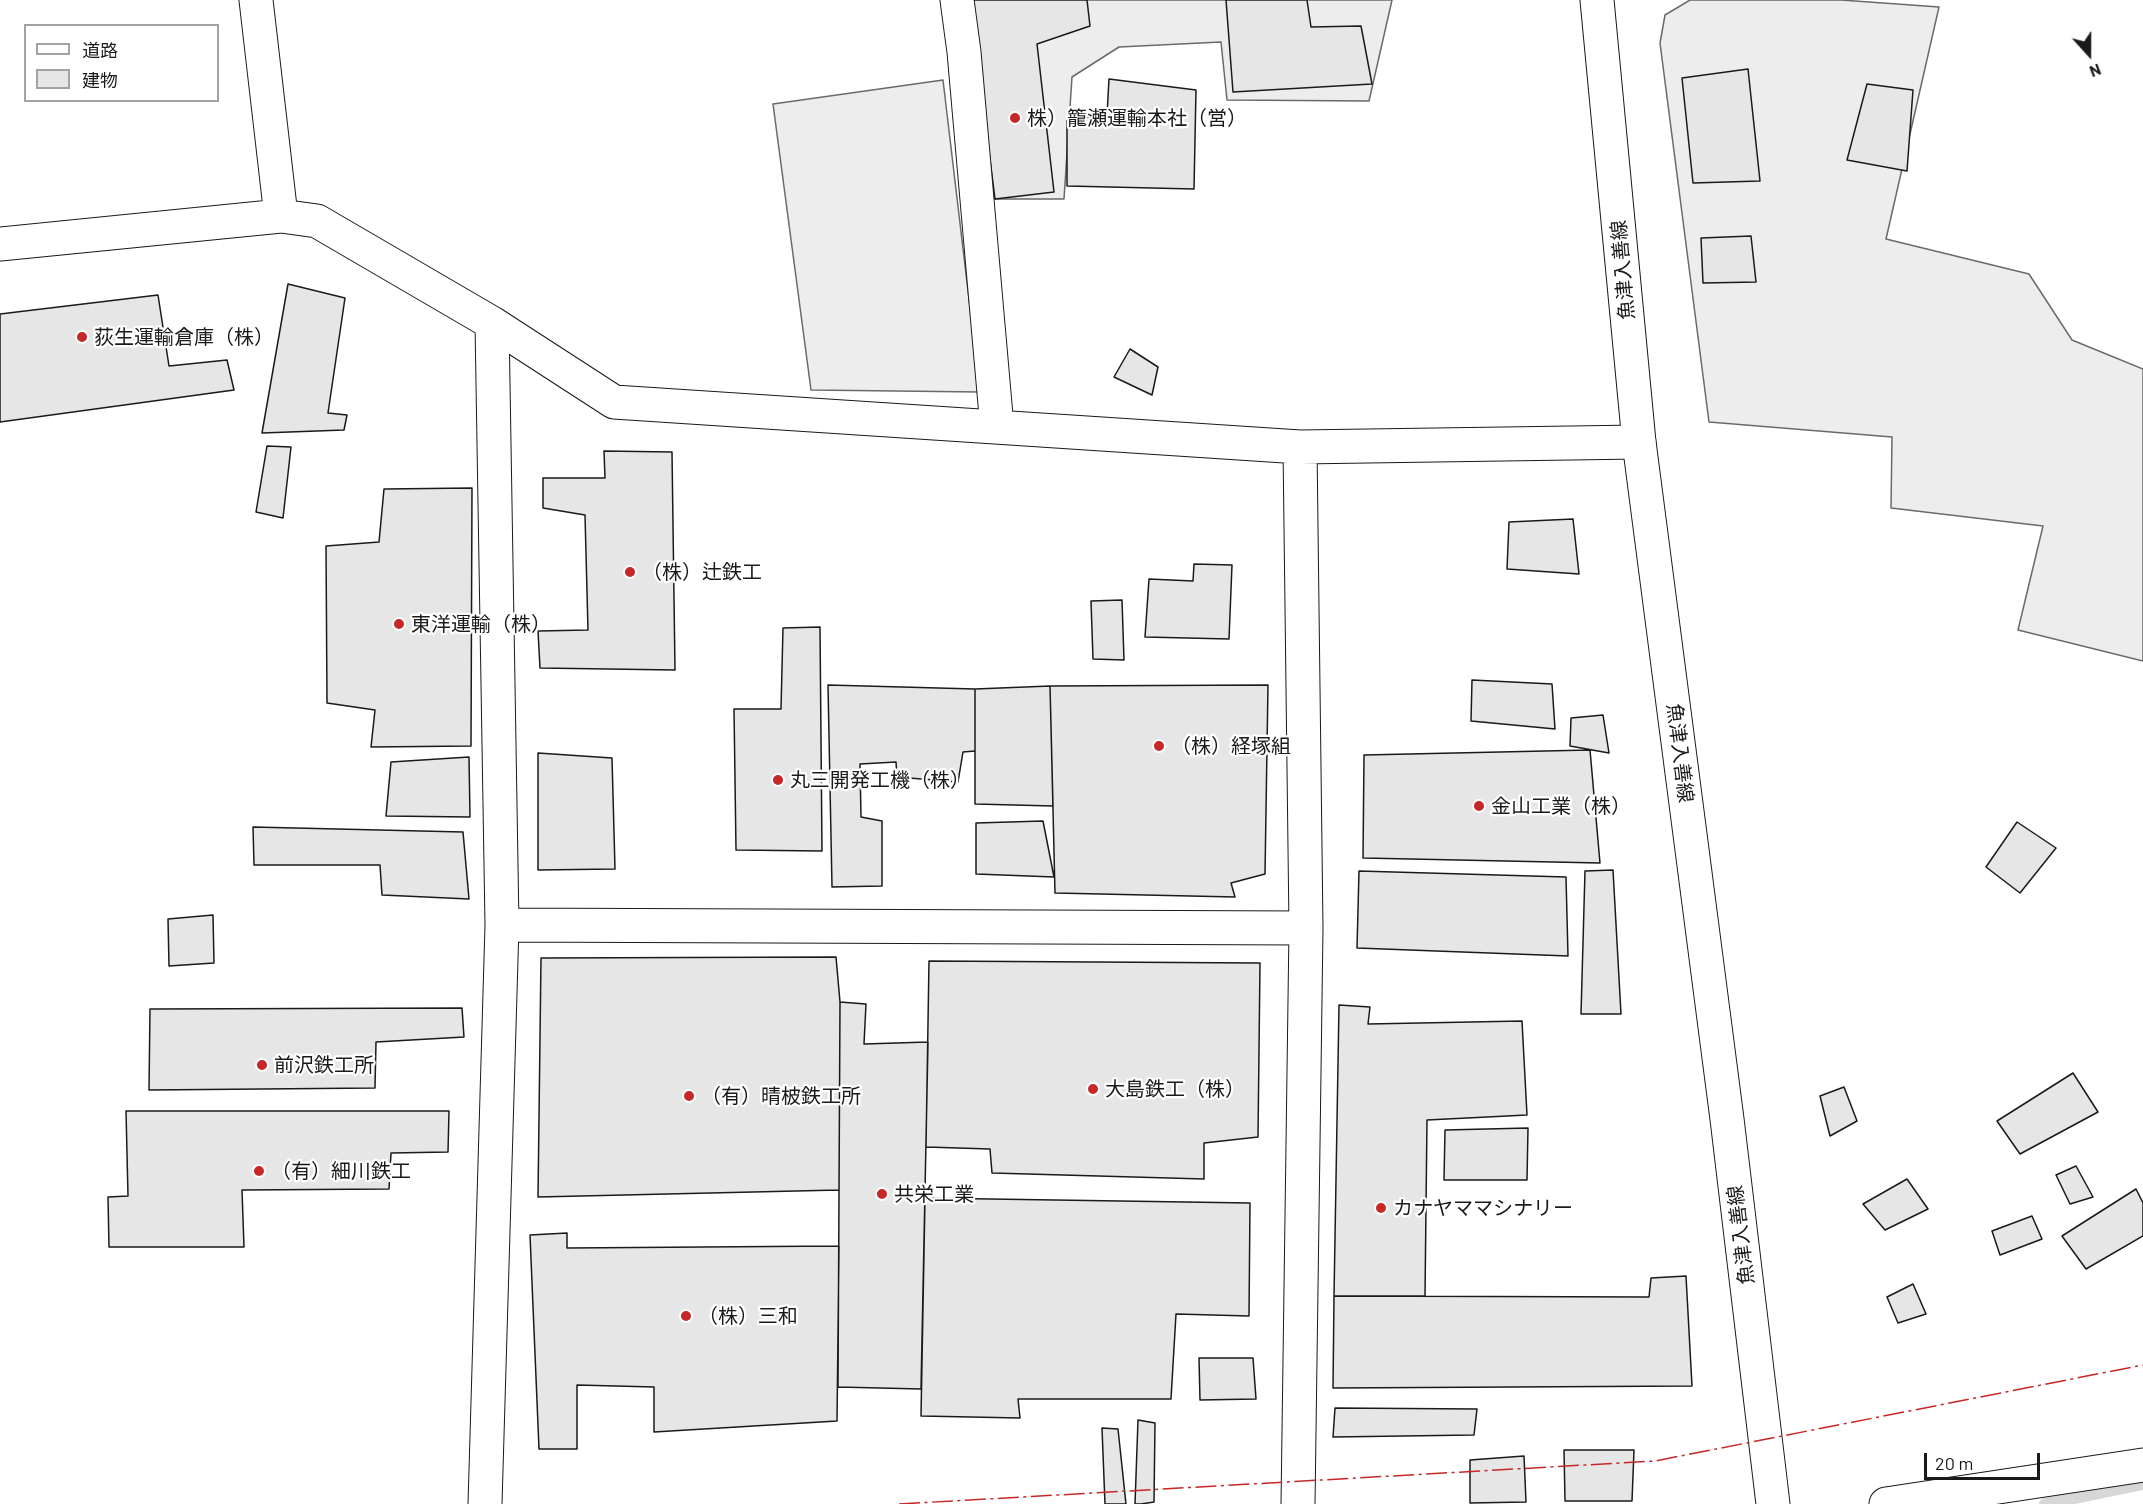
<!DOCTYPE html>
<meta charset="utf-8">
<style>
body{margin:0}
#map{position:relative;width:2143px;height:1504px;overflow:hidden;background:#fff;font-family:Barlow,"Noto Sans JP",sans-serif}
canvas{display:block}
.legend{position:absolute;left:24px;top:24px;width:195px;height:78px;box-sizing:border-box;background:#fff;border:2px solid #a3a3a3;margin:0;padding:8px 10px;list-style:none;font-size:18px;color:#1a1a1a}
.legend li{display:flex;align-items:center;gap:12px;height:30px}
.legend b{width:30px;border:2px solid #a3a3a3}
.north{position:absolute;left:2059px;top:24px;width:60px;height:60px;-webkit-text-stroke:4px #fff;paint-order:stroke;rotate:159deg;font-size:16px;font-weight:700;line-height:24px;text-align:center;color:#1a1a1a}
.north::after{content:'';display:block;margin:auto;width:21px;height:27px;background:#1a1a1a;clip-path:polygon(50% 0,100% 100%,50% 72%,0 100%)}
.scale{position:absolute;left:1924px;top:1453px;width:116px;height:27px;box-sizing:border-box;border:3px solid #1a1a1a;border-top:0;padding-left:8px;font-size:18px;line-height:21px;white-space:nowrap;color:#1a1a1a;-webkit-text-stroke:4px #fff;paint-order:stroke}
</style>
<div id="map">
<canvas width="2143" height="1504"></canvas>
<ul class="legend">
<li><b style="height:8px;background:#fff"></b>道路</li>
<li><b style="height:16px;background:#e6e6e6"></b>建物</li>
</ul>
<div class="north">N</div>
<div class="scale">20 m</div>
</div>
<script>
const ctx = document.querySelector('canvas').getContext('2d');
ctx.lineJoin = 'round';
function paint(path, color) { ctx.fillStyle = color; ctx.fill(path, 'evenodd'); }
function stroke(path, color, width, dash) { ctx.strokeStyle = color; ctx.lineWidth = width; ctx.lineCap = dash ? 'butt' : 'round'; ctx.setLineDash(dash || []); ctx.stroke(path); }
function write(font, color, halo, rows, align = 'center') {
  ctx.font = font + ' Barlow,"Noto Sans JP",sans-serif'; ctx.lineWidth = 4.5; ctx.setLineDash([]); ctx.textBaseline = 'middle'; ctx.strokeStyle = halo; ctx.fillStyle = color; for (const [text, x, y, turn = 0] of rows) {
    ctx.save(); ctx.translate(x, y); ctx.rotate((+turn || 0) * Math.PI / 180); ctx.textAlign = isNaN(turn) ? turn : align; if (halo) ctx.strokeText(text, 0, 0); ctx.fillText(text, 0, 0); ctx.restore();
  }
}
const built = new Path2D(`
 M971,0H1392L1369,101L1227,100L1221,42L1119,47L1072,77L1064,199H995Z
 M1690,0H1841L1939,7L1886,239L2029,274L2072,340L2143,369V661L2018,630L2043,526L1891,508L1892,437L1709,422L1660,43L1665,15Z
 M943,80L980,392L811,390L773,104Z`);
paint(built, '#ededed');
stroke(built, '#6a6a6a', 1.5);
stroke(new Path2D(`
 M2045,1504L2143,1484`), '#d7d7d7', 12);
const building = new Path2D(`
 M970,0H1087L1090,26L1037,44L1054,192L995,199Z
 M1226,0H1307L1311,27L1361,26L1372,84L1233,92Z
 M1748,69L1760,181L1693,183L1682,78Z
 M1109,79L1196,90L1194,189L1067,186V120L1107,115Z
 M1867,84L1913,90L1907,171L1847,160Z
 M1751,236L1756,282L1703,283L1701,238Z
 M288,284L345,298L328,413L347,415L344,430L262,433Z
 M158,295L169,366L227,360L234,390L0,422V314Z
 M1130,349L1158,367L1152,395L1114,377Z
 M267,446L291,447L283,518L256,512Z
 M604,451L672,452L675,670L540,668L538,631L588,630L585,515L543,508V478H605Z
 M472,488L471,746L371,747L375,710L327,703L326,546L379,542L384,489Z
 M1573,519L1579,574L1507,569L1509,522Z
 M1194,564L1232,565L1229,639L1145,637L1149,579L1193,581Z
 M1122,600L1124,660L1093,659L1091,601Z
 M820,627L822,851L736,850L734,709H781L783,628Z
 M1472,680L1552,684L1555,729L1471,721Z
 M828,685L975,689V751L963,752L958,782L897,777L896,762L860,764L861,817L882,821V886L832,887Z
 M1268,685L1265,874L1231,883L1235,897L1055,893L1050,686Z
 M1050,686L1053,806L975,804V689Z
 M1603,715L1609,753L1570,746L1571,718Z
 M1590,750L1600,863L1363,858L1364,755Z
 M538,753L612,758L615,869L538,870Z
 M469,757L470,817L386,816L391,762Z
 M1043,821L1054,877L976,874V823Z
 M2017,822L2056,848L2020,893L1986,867Z
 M253,827L463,832L469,899L382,895L380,865H254Z
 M1613,870L1621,1014H1581L1585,871Z
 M1359,871L1566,877L1568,956L1357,948Z
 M213,915L214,963L169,966L168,919Z
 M836,957L840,1002L839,1190L538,1197L541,958Z
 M929,961L1260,963L1258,1137L1204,1143V1179L992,1173L990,1149L926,1147Z
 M840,1002L866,1004L864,1044L928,1042L921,1389L838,1387Z
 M1339,1005L1370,1007L1368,1024L1522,1021L1527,1115L1427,1120L1425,1296H1334Z
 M462,1008L464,1037L376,1042L375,1088L149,1090L150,1009Z
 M2073,1073L2098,1112L2020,1154L1997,1121Z
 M1844,1087L1857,1121L1830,1136L1820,1096Z
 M126,1111H449L448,1152L391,1153L389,1189L242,1190L244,1247H109L108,1197L128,1196Z
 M1528,1128L1527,1180H1444L1445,1130Z
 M2076,1166L2093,1197L2070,1204L2056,1175Z
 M1907,1179L1928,1209L1885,1230L1863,1204Z
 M2136,1189L2143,1203V1236L2086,1269L2062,1236Z
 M925,1198L1250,1203L1249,1316L1176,1314L1171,1399H1018L1020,1418L921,1416Z
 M2032,1216L2042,1239L2000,1255L1992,1231Z
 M567,1233V1248L839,1246L837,1421L654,1432V1387L577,1385V1449H539L530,1235Z
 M1686,1276L1692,1386L1333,1388L1334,1296L1649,1297L1651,1278Z
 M1913,1284L1926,1314L1898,1323L1887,1297Z
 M1199,1358H1253L1256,1399L1200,1400Z
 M1335,1408L1477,1409L1474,1435L1333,1437Z
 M1138,1420L1155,1423L1154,1502L1141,1504H1135Z
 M1102,1428L1118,1429L1126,1504H1105Z
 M1564,1450H1634L1632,1501H1565Z
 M1524,1456L1526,1502L1470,1503V1460Z`);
paint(building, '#e6e6e6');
stroke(building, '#1a1a1a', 1.5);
const minor = new Path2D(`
 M256,0L281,216
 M957,0L964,52L997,427
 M0,244L281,216L317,221L492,323L614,402L1300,447L1639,442
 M502,925L1306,928
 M485,1504L502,925L492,323
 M1298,1504L1306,928L1300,447
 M1886,1504L2143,1465`);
const major = new Path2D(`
 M1597,0L1639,442L1727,1119L1773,1504`);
stroke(minor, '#1a1a1a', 35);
stroke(major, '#1a1a1a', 35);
stroke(minor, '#fff', 33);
stroke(major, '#fff', 33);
stroke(new Path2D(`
 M899,1504L1655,1461L2143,1365`), '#c62828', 1.5, [21, 4.5, 3, 4.5]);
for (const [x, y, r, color] of [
 [1015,118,6,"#c62828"],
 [82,337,6,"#c62828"],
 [630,572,6,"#c62828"],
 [399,624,6,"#c62828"],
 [1159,746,6,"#c62828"],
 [778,780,6,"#c62828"],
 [1479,806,6,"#c62828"],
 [262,1065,6,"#c62828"],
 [1093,1089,6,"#c62828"],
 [689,1096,6,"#c62828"],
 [259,1171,6,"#c62828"],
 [882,1194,6,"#c62828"],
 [1381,1208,6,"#c62828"],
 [686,1316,6,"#c62828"]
]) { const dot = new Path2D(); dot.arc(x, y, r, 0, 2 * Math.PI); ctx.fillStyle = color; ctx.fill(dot); stroke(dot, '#fff', 2); }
write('20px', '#1a1a1a', '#fff', [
 ["株）籠瀬運輸本社（営）",1027,118],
 ["荻生運輸倉庫（株）",94,337],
 ["（株）辻鉄工",642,572],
 ["東洋運輸（株）",411,624],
 ["（株）経塚組",1171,746],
 ["丸三開発工機（株）",790,780],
 ["金山工業（株）",1491,806],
 ["前沢鉄工所",274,1065],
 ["大島鉄工（株）",1105,1089],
 ["（有）晴柀鉄工所",701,1096],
 ["（有）細川鉄工",271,1171],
 ["共栄工業",894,1194],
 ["カナヤママシナリー",1393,1208],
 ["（株）三和",698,1316]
], 'left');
write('20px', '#1a1a1a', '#fff', [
 ["魚津入善線",1623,270,-95],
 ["魚津入善線",1680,753,83],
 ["魚津入善線",1741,1235,-97]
]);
</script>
